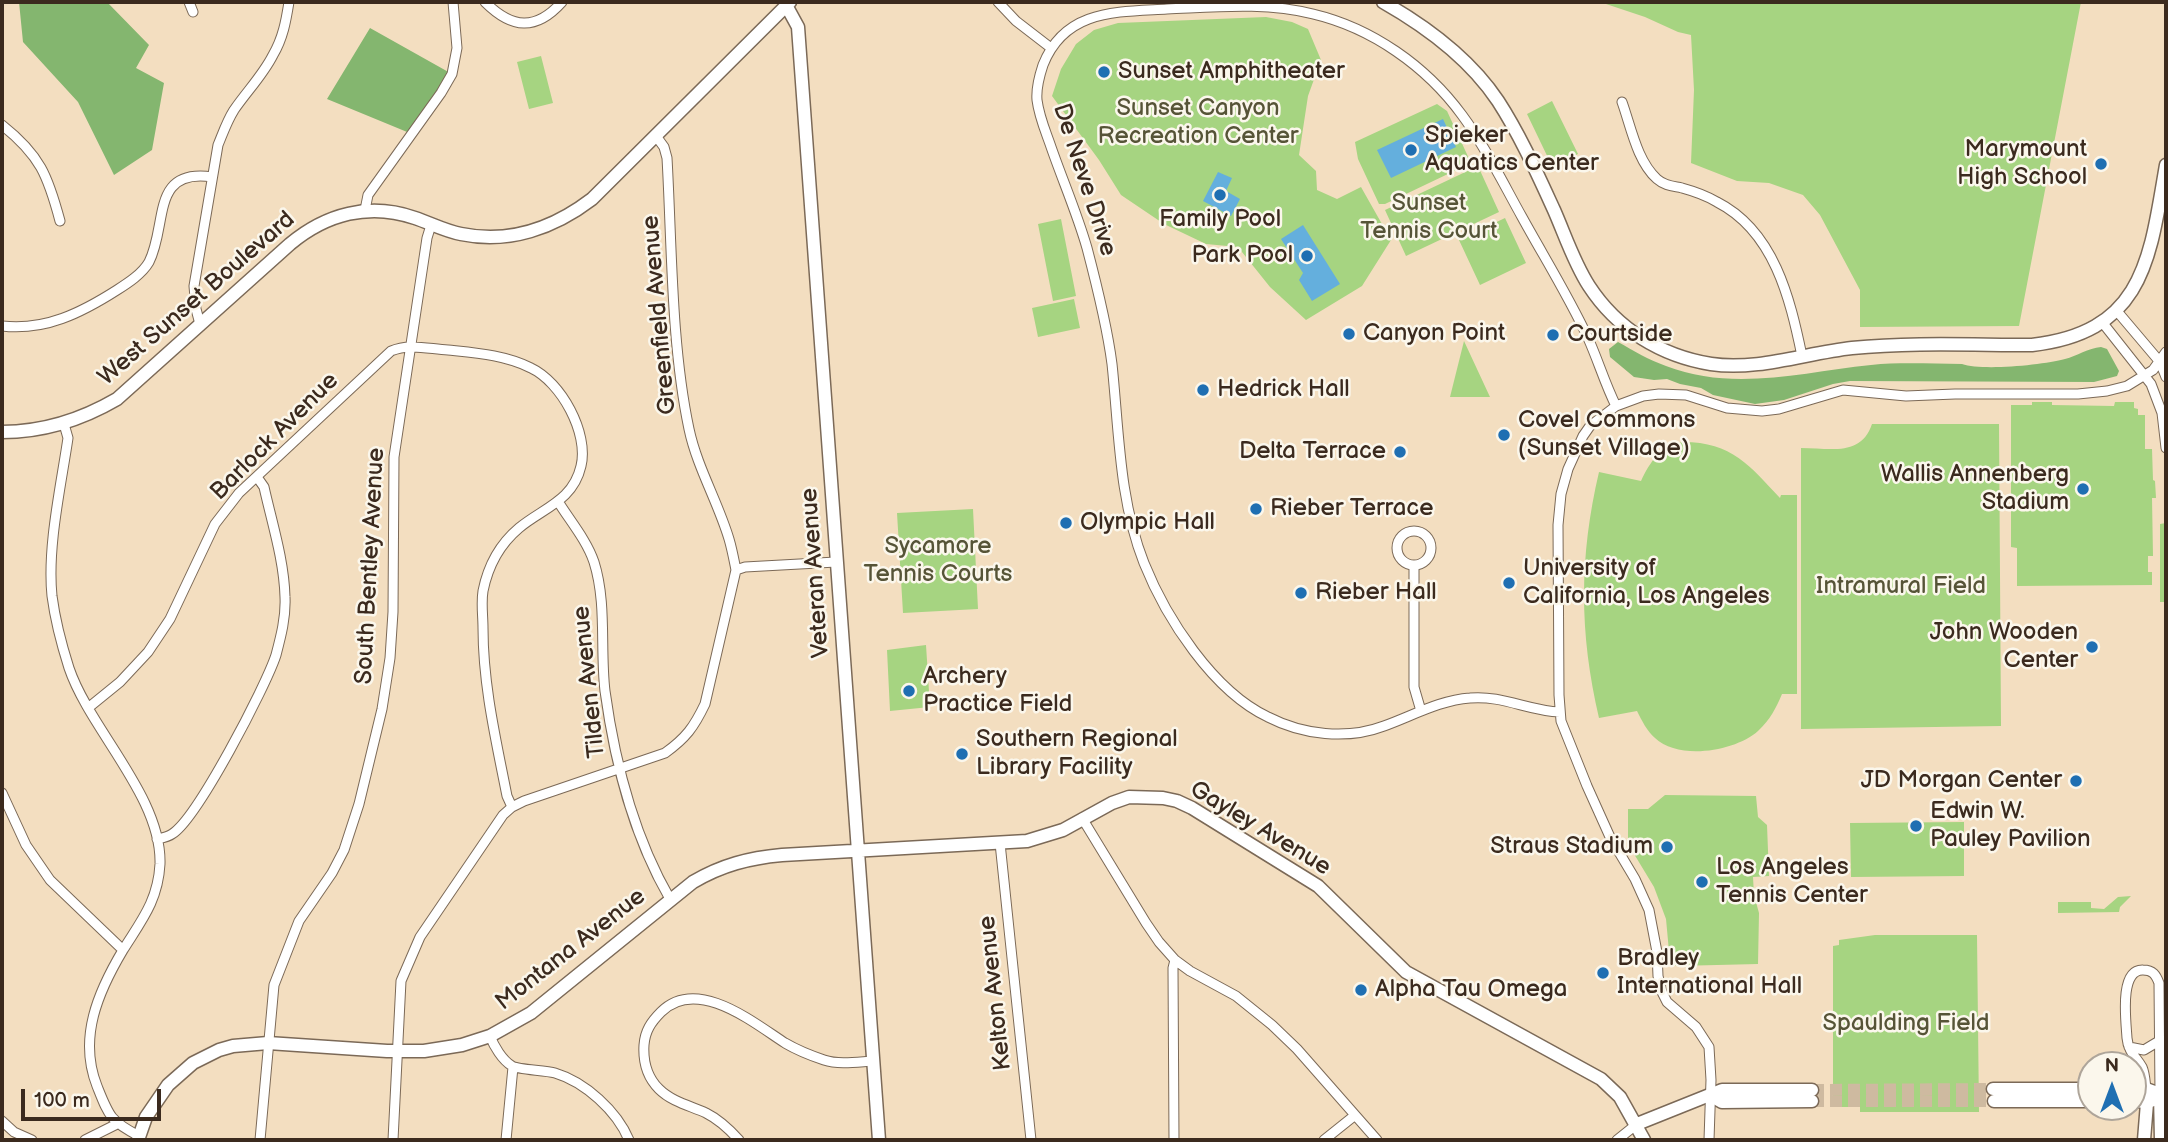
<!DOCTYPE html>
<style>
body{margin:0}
#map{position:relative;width:2168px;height:1142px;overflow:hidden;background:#f3dec0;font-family:"Balsamiq Sans",sans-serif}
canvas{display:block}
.frame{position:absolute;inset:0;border:4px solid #3b2a1e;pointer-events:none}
.north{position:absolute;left:2077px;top:1051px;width:70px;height:70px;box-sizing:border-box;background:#fbf7ec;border:2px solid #aea59a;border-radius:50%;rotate:0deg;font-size:19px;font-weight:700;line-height:28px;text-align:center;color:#3b2a1e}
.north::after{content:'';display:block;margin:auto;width:24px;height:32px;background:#1f6fb2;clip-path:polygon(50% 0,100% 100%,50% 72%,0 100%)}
.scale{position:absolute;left:21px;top:1089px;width:140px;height:32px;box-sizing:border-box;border:4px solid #3b2a1e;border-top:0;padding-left:9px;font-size:21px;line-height:24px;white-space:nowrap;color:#3b2a1e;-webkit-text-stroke:5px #fbf7ec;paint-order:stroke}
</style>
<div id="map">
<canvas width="2168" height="1142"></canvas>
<div class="frame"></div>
<div class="north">N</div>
<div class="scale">100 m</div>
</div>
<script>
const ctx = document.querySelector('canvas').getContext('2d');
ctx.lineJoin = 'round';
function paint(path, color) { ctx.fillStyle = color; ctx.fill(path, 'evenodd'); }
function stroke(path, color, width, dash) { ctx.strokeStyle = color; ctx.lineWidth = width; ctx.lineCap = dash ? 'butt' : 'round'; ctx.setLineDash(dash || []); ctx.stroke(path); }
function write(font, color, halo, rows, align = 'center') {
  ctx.font = font + ' "Balsamiq Sans",sans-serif'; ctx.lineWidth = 5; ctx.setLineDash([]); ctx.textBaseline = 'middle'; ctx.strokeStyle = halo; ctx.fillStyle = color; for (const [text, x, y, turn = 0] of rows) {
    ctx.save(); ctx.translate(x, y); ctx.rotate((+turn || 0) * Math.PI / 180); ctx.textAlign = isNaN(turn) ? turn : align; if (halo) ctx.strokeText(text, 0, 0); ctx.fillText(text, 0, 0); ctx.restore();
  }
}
paint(new Path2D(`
 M1600,2H2081L2019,326L1860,327V290L1820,215L1803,195L1769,183L1737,181L1691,163L1694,90L1691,35L1678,32L1645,17Z
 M1266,17L1292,22L1308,29L1321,60L1308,96L1299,155L1316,171L1317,190L1337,199L1361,187L1391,240L1362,286L1306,320L1270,287L1238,247L1206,244L1164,224L1121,195L1099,160L1052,96L1061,69L1076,44L1094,30L1118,23Z
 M541,56L553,103L529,109L517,62Z
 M1552,101L1578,154L1552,166L1527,114Z
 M1437,104L1447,111L1471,163L1385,204H1379L1358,159L1355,142Z
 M1478,166L1499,212L1406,256L1385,210Z
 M1505,218L1526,263L1480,285L1459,240Z
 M1061,219L1076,296L1053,301L1038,224Z
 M1074,299L1080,328L1038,337L1032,308Z
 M1464,341L1490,397H1450Z
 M2032,402H2052V405L2114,406L2115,402H2134V408L2138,409V415H2145V449H2152L2153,480L2155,481L2156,498H2152L2153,556H2148V572H2152V585L2017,586V548L2011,547V405H2032Z
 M1872,424H1999L2001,726L1801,729V448C1830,448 1861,457 1872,424Z
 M1683,442C1732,442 1750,466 1780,498L1781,495H1797V694H1782C1776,708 1770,720 1758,731C1736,751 1679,761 1655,738C1647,731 1642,721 1637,711L1599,718C1579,633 1579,557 1599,472L1641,481C1650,462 1661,445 1683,442Z
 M973,509L978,609L903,613L897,513Z
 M2166,523V607H2164V602H2160V524Z
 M926,645L930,707L890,711L887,650Z
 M1665,795L1756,796L1758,817L1767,825L1769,876L1753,877L1754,895L1759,913L1758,964L1676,966L1670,962L1666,919L1654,887L1628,844V809H1648Z
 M1964,822V876L1851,877L1850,823Z
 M2131,896L2120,907L2119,912L2058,913V902H2091V908L2104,909L2118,897Z
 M1875,935H1977L1979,1112H1860V1107H1833V946L1839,945V940Z`), '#a6d481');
paint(new Path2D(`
 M19,2H107L149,45L136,68L164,83L152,150L114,175L78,102L23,42Z
 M370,28L452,74L412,134L327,99Z
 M1618,342C1634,351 1649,360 1666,366C1733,392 1803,372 1871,365C1901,362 1932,364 1962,364C1982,371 2043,365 2065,359C2077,356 2088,348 2101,347L2107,349L2119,371L2117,376L2094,382L1850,381L1833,384L1784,400L1755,404L1713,395L1701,388L1680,384L1667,379L1654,380L1634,377L1610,357L1609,349Z`), '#84b66f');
paint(new Path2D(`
 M1443,119L1456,147L1391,178L1377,150Z
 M1218,172L1232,178L1226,191L1240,199L1231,216L1203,201Z
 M1303,225L1340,284L1312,301L1299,280L1303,273L1281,239Z`), '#64afdd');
stroke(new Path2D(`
 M1812,1090L1993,1089
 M1812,1101H1994`), '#cebaa0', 12, [12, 6]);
const street = new Path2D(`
 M189,2L193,12
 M485,2C512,29 536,31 562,2
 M998,2L1016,21L1051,48
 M1622,102C1631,127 1637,161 1657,179C1665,186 1673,186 1682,188C1693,191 1707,196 1717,202C1774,231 1790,298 1802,356
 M2,125C40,155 48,176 60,221
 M656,136L664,147L667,158C672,246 671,344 689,429C697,467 718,502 729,539C732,549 734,560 736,570
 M365,210L368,195L441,93L452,74L457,48L453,2
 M2116,310L2160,362L2166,377
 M2102,322L2151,384L2162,413L2166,448
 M200,324L196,309L194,286L218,145C223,133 227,121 234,110C247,91 263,75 273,55C283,38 286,21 289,2
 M2,326C45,331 81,313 117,290C128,283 142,274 149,262C168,225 150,168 212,177
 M64,424L68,438C61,486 47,547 52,596C55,619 62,646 69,668C90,730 162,797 160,864C158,901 141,921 123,950C98,992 78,1038 97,1086C109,1116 110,1121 139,1136
 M559,503C571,522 587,541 594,562C607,603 600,649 605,691C615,764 633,835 670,899
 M1397 548a17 17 0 1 1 34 0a17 17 0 1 1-34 0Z
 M1414,566V687L1421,711
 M88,708L120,682L148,652L170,619L215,524L239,493L391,351C409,343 429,349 448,350C476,353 505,355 531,368C561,382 589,433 581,466C573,501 543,508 519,528C500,544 488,566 483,591C481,603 483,616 483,628C483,685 496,740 507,796L512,807
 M1560,712C1529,711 1502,695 1470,698C1440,700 1412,716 1384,726C1347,740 1303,735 1268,717C1213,691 1166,618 1144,563C1119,500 1119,430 1112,364C1107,325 1097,286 1087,248C1077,213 1062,179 1050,144C1045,130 1039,116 1037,100C1036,88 1039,77 1043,65C1065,9 1117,12 1167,9C1216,7 1266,2 1313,14C1372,28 1426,66 1462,115C1485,146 1503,183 1522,217C1544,257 1569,297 1588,338C1598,360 1605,384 1616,406
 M2,793L26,845L50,880L123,950
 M1082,818L1146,923L1159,942L1175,960L1190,971L1236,996L1272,1025L1297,1049L1377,1140
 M157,839C162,838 168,837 172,834C197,819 266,686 276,655C281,636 286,617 285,597C284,560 272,523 264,487L257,477
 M1000,843L1031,1140
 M490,1036C494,1046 502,1060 512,1066C519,1070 545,1070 555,1073C585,1082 617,1111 629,1140
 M2129,1047L2144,1050L2159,1041
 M2146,1089C2145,1081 2145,1074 2142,1067C2136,1057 2128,1051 2127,1038C2126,1021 2119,969 2143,970C2153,970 2156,975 2159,983L2160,1094
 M2,1121L14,1132L32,1140
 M85,1140L117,1124
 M260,1140L274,985L299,921L332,873L344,850L359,804L382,709L390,658L393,612L394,457L427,238L431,225
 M393,1140L401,981L420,937L503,815L512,807L524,801L665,753C686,738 694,727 705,704L736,570L745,567L836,562
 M506,1140L513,1067
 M739,1140C730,1130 720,1120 706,1113C691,1106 672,1102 659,1089C647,1077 643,1061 644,1045C645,1031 651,1022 661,1012C697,976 754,1023 785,1043C797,1050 812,1056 824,1060C839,1065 857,1062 873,1061
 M1174,1140L1173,968L1175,960
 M1324,1140L1354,1116
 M1617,1140L1637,1124
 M1709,1140L1711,1080L1709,1047L1696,1027L1667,1002L1662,992L1658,976L1657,952L1649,910L1635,879L1610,837L1587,786L1561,721L1559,695L1558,525L1561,494L1568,469L1583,436L1590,426L1616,406L1643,396L1659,394L1686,395L1727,408L1762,411L1779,409L1843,390L1906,396L1955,394H2078L2107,391L2127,386L2153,370L2166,352`);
const secondary = new Path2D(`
 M1383,2C1427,27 1470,59 1498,101C1520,135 1537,173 1554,210C1565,235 1574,263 1589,286C1617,329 1661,356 1711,364C1757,371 1806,353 1852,348C1912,342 1973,345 2032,345C2145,332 2150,257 2166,165
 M786,5L798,27L879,1140
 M2,432C44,432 81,420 117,399L290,244C326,214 369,202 415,218C430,223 445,231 461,234C509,244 554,228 592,199L790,2
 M1993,1089H2091
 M2133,1089H2146L2160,1094L2161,1140
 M1710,1095L1722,1102L1812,1101
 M2133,1100L2147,1103L2153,1100
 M1994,1101H2091
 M1637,1124L1722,1090H1812
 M138,1140L146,1117L168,1085L193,1063L219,1050L233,1046L268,1043L387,1051H424L462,1045L490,1036L531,1013L693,882C722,865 749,858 782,855L1027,841L1063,830L1112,803L1129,797L1163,798L1177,801L1192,808L1318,886L1406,972L1601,1079L1620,1097L1644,1140
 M2144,1140L2147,1103L2146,1089`);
stroke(street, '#7b6957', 11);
stroke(secondary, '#7b6957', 15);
stroke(street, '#fff', 9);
stroke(secondary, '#fff', 12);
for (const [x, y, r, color] of [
 [1104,72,7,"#1f6fb2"],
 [1411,150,7,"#1f6fb2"],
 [2101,164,7,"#1f6fb2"],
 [1220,195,7,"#1f6fb2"],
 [1307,256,7,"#1f6fb2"],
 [1349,334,7,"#1f6fb2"],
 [1553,335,7,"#1f6fb2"],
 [1203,390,7,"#1f6fb2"],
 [1504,435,7,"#1f6fb2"],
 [1400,452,7,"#1f6fb2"],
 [2083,489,7,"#1f6fb2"],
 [1256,509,7,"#1f6fb2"],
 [1066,523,7,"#1f6fb2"],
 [1509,583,7,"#1f6fb2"],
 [1301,593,7,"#1f6fb2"],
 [2092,647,7,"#1f6fb2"],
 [909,691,7,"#1f6fb2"],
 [962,754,7,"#1f6fb2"],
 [2076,781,7,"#1f6fb2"],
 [1916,826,7,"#1f6fb2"],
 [1667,847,7,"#1f6fb2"],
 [1702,882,7,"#1f6fb2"],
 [1603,973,7,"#1f6fb2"],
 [1361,990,7,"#1f6fb2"]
]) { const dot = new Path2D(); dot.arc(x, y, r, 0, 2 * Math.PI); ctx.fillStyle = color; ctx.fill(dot); stroke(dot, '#fbf7ec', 2.5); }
write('24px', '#3b2a1e', '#fbf7ec', [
 ["Sunset Amphitheater",1118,72],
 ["Spieker",1425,136],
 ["Aquatics Center",1425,164],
 ["Marymount",2087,150,"right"],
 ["High School",2087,178,"right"],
 ["Family Pool",1220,220,"center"],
 ["Park Pool",1293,256,"right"],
 ["Canyon Point",1363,334],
 ["Courtside",1567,335],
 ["Hedrick Hall",1217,390],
 ["Covel Commons",1518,421],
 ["(Sunset Village)",1518,449],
 ["Delta Terrace",1386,452,"right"],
 ["Wallis Annenberg",2069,475,"right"],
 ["Stadium",2069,503,"right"],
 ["Rieber Terrace",1270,509],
 ["Olympic Hall",1080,523],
 ["University of",1523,569],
 ["California, Los Angeles",1523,597],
 ["Rieber Hall",1315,593],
 ["John Wooden",2078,633,"right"],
 ["Center",2078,661,"right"],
 ["Archery",923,677],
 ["Practice Field",923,705],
 ["Southern Regional",976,740],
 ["Library Facility",976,768],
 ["JD Morgan Center",2062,781,"right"],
 ["Edwin W.",1930,812],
 ["Pauley Pavilion",1930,840],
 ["Straus Stadium",1653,847,"right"],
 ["Los Angeles",1716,868],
 ["Tennis Center",1716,896],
 ["Bradley",1617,959],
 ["International Hall",1617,987],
 ["Alpha Tau Omega",1375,990]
], 'left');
write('24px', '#565437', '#fbf7ec', [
 ["Sunset Canyon",1198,109],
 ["Recreation Center",1198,137],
 ["Sunset",1429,204],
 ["Tennis Court",1429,232],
 ["Sycamore",938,547],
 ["Tennis Courts",938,575],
 ["Intramural Field",1901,587],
 ["Spaulding Field",1906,1024]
]);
write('24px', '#3b2a1e', '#fbf7ec', [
 ["De Neve Drive",1084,180,72],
 ["West Sunset Boulevard",197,299,-41],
 ["Greenfield Avenue",660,315,-95],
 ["Barlock Avenue",275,437,-45],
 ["South Bentley Avenue",371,566,-87],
 ["Veteran Avenue",816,573,-94],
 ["Tilden Avenue",590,682,-96],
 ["Gayley Avenue",1260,829,31],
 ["Montana Avenue",571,950,-38],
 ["Kelton Avenue",996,993,-96]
]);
</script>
